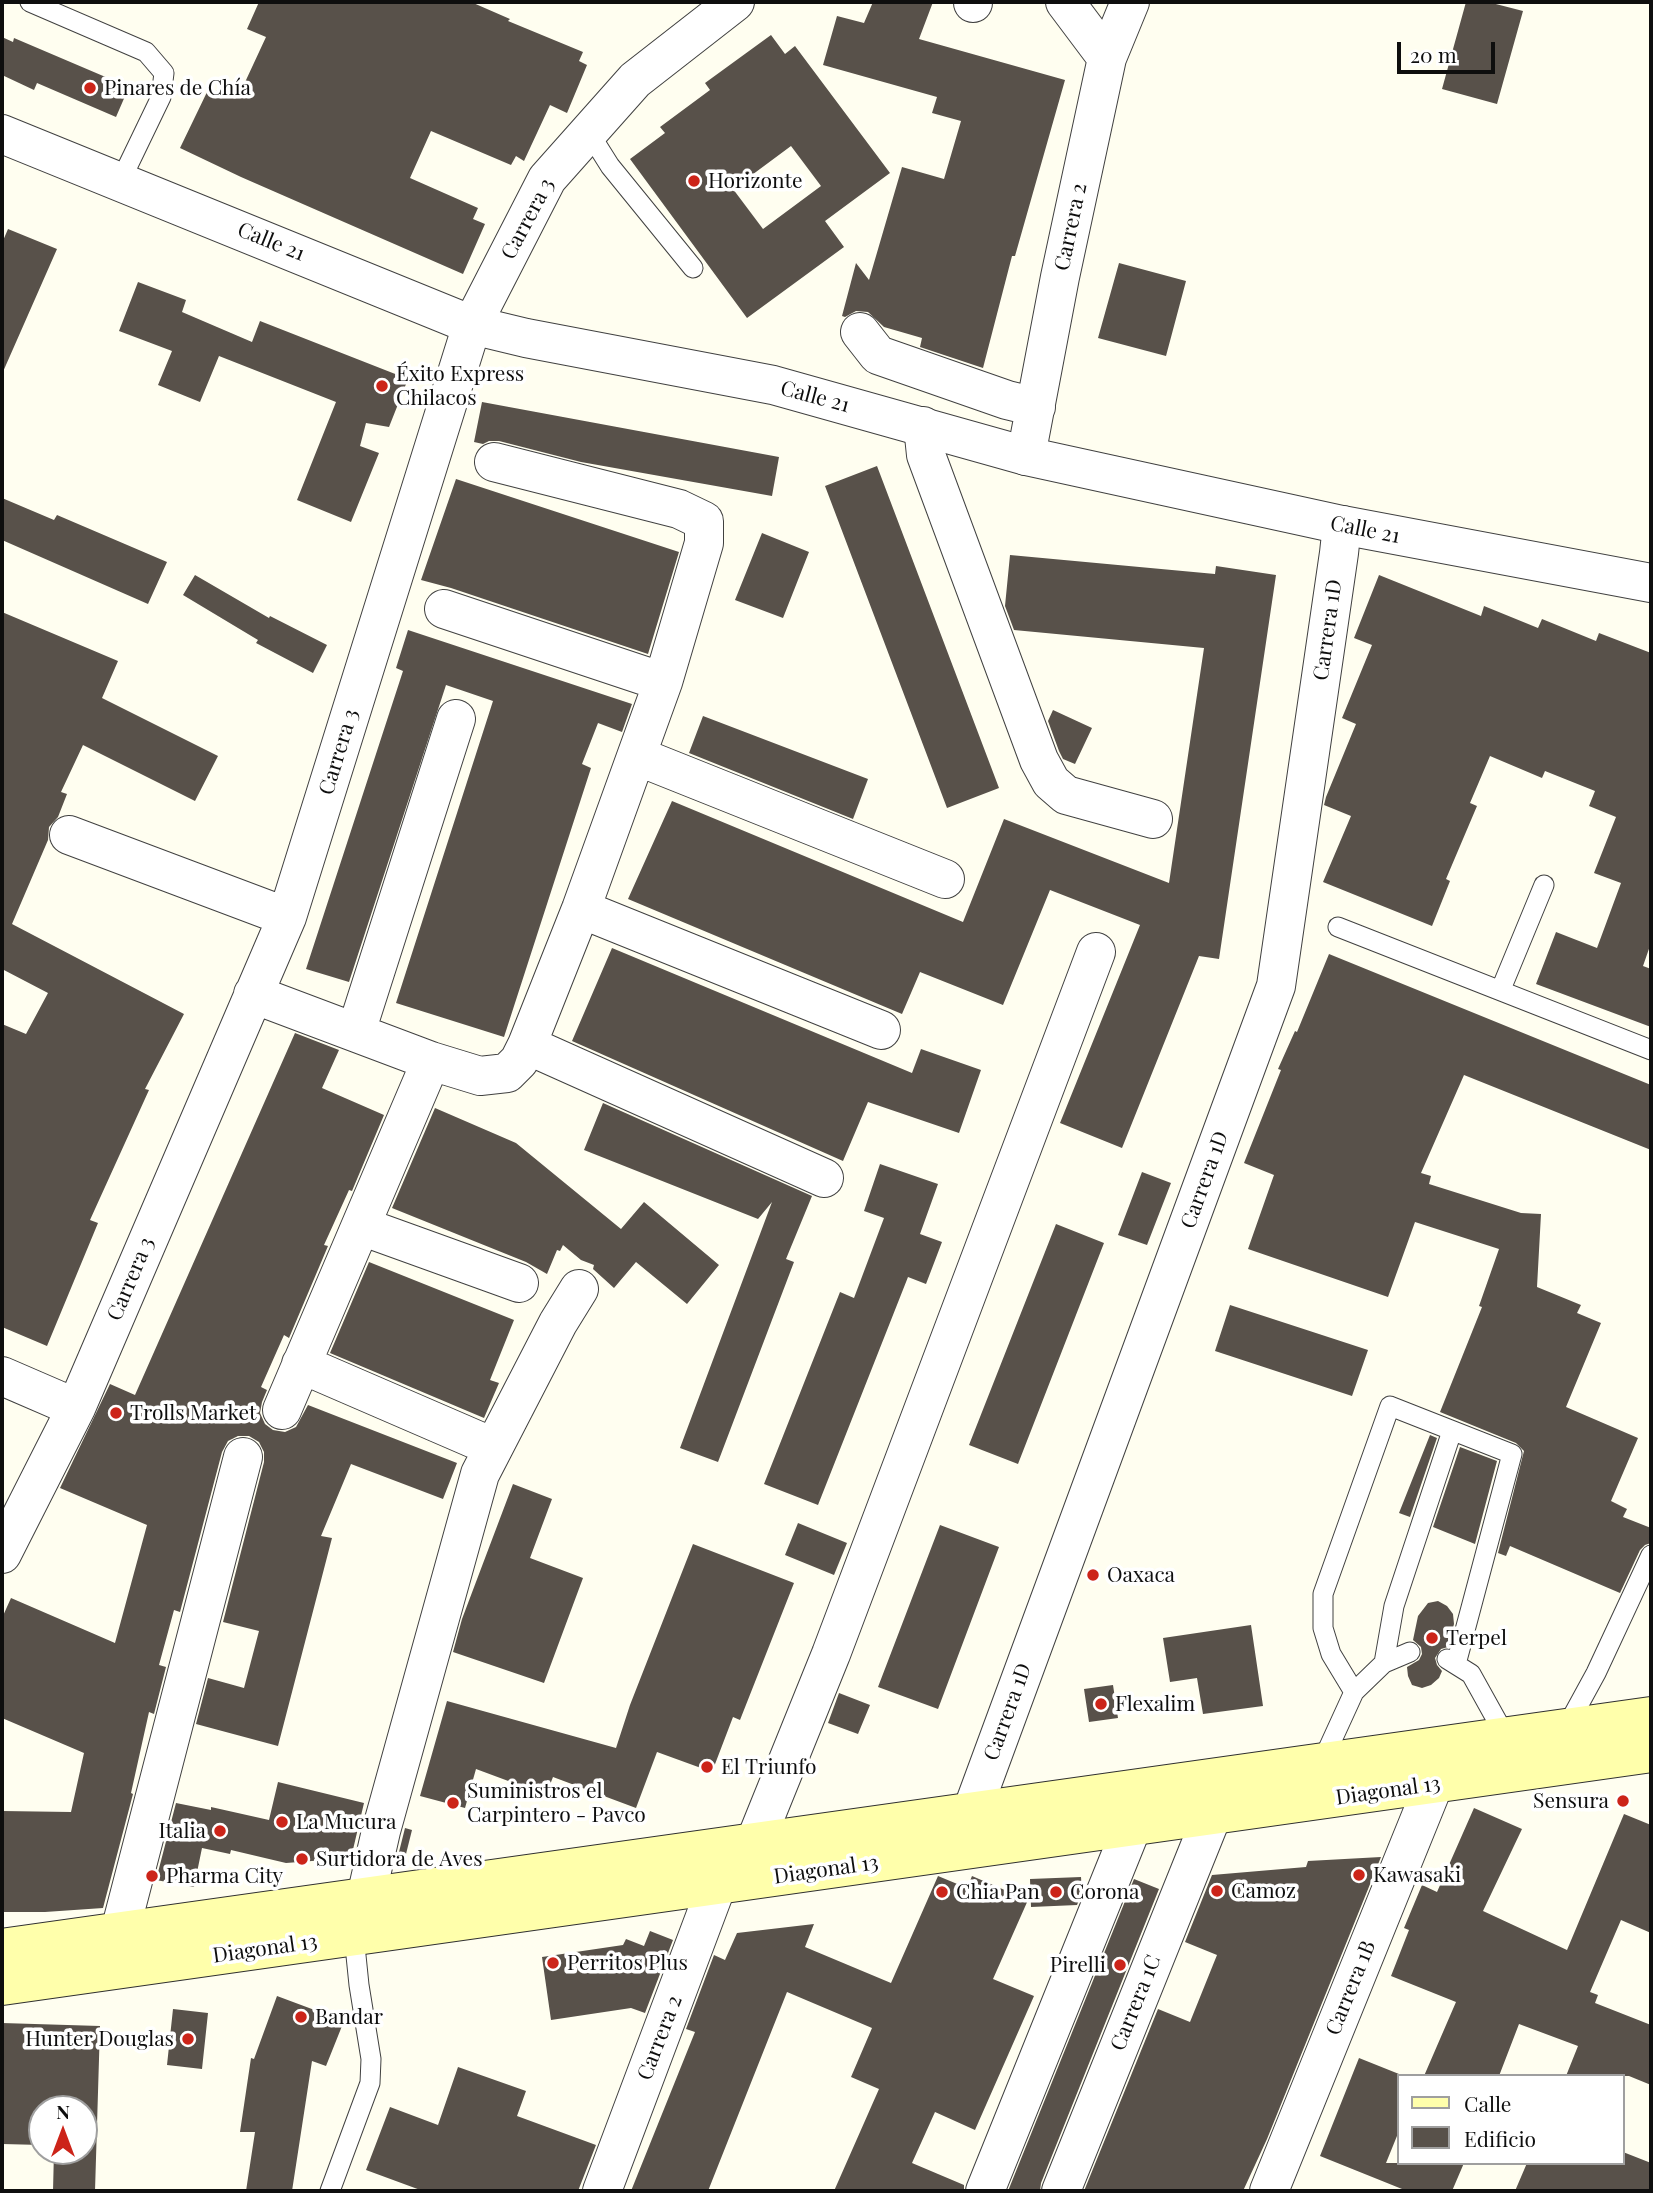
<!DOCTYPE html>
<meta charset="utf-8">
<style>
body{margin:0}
#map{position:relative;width:1653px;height:2193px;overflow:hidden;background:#fffef0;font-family:"Playfair Display",serif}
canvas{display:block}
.frame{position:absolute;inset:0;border:4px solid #0e0e0e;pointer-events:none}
.legend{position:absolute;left:1397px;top:2074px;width:228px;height:91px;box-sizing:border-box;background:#fff;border:2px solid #9f9f9f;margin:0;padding:9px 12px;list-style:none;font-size:21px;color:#0e0e0e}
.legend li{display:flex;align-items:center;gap:14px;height:35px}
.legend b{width:35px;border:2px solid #9f9f9f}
.north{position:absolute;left:28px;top:2095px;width:70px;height:70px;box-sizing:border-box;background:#fff;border:2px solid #9f9f9f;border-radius:50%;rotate:0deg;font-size:19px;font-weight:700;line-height:28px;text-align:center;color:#0e0e0e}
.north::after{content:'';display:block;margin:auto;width:24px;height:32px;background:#cc2419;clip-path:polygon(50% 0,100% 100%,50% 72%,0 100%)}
.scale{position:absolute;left:1397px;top:42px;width:98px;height:32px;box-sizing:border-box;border:4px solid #0e0e0e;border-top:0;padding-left:9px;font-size:21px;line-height:24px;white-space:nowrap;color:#0e0e0e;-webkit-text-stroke:5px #fff;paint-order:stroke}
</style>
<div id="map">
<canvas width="1653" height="2193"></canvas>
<div class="frame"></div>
<ul class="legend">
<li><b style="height:9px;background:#ffffab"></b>Calle</li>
<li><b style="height:19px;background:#58514a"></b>Edificio</li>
</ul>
<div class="north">N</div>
<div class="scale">20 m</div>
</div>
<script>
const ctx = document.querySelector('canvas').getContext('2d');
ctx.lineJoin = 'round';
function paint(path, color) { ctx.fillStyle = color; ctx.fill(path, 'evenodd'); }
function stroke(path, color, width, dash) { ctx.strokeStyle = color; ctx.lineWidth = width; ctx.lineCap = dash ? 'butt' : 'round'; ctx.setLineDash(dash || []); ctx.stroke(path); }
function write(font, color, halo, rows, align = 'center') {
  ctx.font = font + ' "Playfair Display",serif'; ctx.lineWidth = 7; ctx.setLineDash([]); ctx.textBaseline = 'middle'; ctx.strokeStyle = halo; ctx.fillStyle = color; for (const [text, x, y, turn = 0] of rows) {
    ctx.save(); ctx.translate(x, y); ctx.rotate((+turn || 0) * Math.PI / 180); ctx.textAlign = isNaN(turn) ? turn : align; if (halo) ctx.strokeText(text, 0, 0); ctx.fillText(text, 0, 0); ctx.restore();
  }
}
paint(new Path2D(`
 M259,2H471L510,19L508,21L583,52L579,61L587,65L567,113L550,105L524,161L516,156L511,165L431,131L410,178L478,208L473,219L485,224L463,274L241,177L180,148L208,90L215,94L221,83L240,93L266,37L247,29Z
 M873,2H933L919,39L1065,80L1015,256H1012L983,368L920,347L922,338L884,327L868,312L856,311L845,317L842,316L856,263L869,280L902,167L944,179L961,121L932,113L937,97L823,65L837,16L864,23Z
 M1466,2H1488L1523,11L1497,104L1442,89Z
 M771,35L785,54L795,46L890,173L825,221L844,247L747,318L630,159L665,133L660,127L710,90L705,83ZM791,146L821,186L763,229L733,189Z
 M2,37L13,42L14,38L129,87L116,117L37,83L34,90L2,75Z
 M8,229L57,249L2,374V243Z
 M1119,263L1186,281L1166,356L1098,338Z
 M138,282L186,300L182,312L252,342L260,321L408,379L389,427L366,423L360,446L379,453L351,522L297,500L336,402L219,356L200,402L158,385L172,351L119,331Z
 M482,402L779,457L772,496L581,462L499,441H489L483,444L474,442Z
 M877,466L999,788L947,808L825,486Z
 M456,479L679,552L648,654L451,588L421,580Z
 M2,498L54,520L57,515L167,562L148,604L2,540Z
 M762,533L809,552L783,618L735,600Z
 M1010,555L1215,574L1216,566L1276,575L1219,959L1199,956L1122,1148L1060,1123L1140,925L1050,890L1003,1005L920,972L902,1014L628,899L672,801L963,922L1004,819L1169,883L1204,648L1014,630L1005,606Z
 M195,575L269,618L270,616L327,645L313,673L256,643L258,640L183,595Z
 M1379,575L1481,616L1484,606L1538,628L1542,619L1596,641L1599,633L1651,653V943L1643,966L1651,969V1027L1536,984L1556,932L1597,948L1621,883L1594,873L1616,817L1589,806L1595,791L1545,771L1542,778L1490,756L1470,803L1477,806L1446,879L1450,881L1432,926L1323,882L1351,816L1324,805L1326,797L1356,724L1342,718L1372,645L1354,638Z
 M2,612L118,661L102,698L218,756L195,801L83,745L61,792L67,794L58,817L49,827L48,840L12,924L184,1014L145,1089L149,1090L90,1220L98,1223L47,1346L2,1327V1024L26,1034L48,993L2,969Z
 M408,630L632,704L622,732L598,723L582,764L591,768L504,1037L396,1003L493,701L446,685L349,982L306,969L403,671L396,668Z
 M1053,710L1092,728L1075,764L1063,759L1059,751L1048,721Z
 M703,716L868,779L853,819L689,753Z
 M612,948L912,1073L921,1049L981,1070L959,1133L868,1102L843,1161L572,1041Z
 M1329,954L1651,1085V1150L1464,1075L1421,1173L1431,1176L1429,1184L1521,1213L1541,1214L1537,1287L1581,1305L1577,1313L1601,1323L1566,1407L1638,1438L1611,1501L1627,1509L1623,1517L1651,1528V1543L1645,1545L1640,1550L1620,1593L1510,1546L1506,1556L1498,1553L1524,1451L1516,1443L1440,1412L1482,1307L1479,1306L1499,1249L1415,1222L1388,1297L1248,1249L1274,1175L1244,1163L1281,1070L1278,1069L1295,1031L1297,1032Z
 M295,1033L339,1050L322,1088L384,1115L352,1191L349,1190L324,1245L328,1246L289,1338L284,1335L261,1387L267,1390L262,1402L260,1413L265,1424L273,1430L285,1432L296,1427L308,1405L457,1463L443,1499L351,1464L321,1536L332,1538L278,1746L196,1724L208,1678L244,1688L259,1631L223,1622L264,1462V1452L259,1442L249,1436H238L228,1441L222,1452L180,1612L174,1610L159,1665L166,1667L154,1714L149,1712L131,1793L133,1794L103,1908L45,1912H2V1811L71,1812L84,1753L2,1718V1618L11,1598L115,1643L147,1525L60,1488L110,1384L135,1395Z
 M603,1103L812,1196L786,1259L794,1262L718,1462L680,1448L772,1202L758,1219L584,1150Z
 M435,1108L516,1143L621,1229L644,1202L719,1265L687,1304L636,1262L614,1288L593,1269L594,1265L581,1260L563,1245L560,1251L557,1250L547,1274L526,1262L392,1208Z
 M880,1164L938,1184L920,1234L942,1242L926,1284L908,1277L818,1505L764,1484L840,1292L854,1298L884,1218L864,1211Z
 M1142,1172L1171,1183L1147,1245L1118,1235Z
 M1056,1224L1104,1243L1018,1464L969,1445Z
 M369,1262L514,1320L490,1380L499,1383L484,1418L330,1353Z
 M1230,1305L1368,1350L1352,1396L1215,1351Z
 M1430,1435L1437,1438L1410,1517L1399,1513Z
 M1460,1447L1497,1461L1475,1544L1433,1527Z
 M513,1484L552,1499L530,1558L583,1578L544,1683L453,1652L462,1619Z
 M798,1523L847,1543L834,1575L785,1555Z
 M940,1525L999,1547L938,1709L878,1687Z
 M693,1544L794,1583L740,1720L733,1717L712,1772L657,1752L636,1808L553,1777L546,1795L476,1769L465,1808L420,1796L447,1701L616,1748L630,1705Z
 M1438,1601L1447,1606L1453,1614L1454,1624L1448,1647L1441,1649L1435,1658L1437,1665L1442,1671L1439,1678L1431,1685L1422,1688L1412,1685L1408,1676L1407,1667L1419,1660L1422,1654L1421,1647L1413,1640L1418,1616L1428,1603Z
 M1251,1625L1263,1706L1203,1714L1197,1678L1170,1682L1163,1638Z
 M1113,1685L1118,1718L1089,1722L1084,1689Z
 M839,1693L870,1705L858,1734L828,1723Z
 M278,1782L364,1803L351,1858L286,1863L231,1850L230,1854L202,1848L194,1887L156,1880L176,1803L211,1810V1807L269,1820Z
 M1474,1808L1522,1829L1483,1911L1567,1950L1624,1814L1651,1825V1933L1621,1920L1590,1992L1598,1995L1595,2003L1651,2025V2085L1629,2076H1566L1578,2046L1519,2024L1499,2076H1424L1456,2002L1391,1976L1409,1930L1404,1928L1422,1885L1437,1892Z
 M405,1828L412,1830L406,1854L399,1852Z
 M1381,1857L1267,2139L1243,2191H1084L1158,2009L1190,2022L1217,1955L1185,1942L1212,1875L1306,1867L1308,1861Z
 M938,1876L967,1888L972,1876L1028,1900L993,1979L1034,1996L975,2130L935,2112L912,2163L964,2185V2191H834L879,2089L851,2077L872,2028L787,1992L708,2191H631L695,2032L686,2029L714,1955L725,1960L737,1933L814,1924L805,1947L891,1983Z
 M1081,1877L1082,1893L1077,1905L1031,1907L1030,1879Z
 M1134,1879L1159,1889L1041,2183L1040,2191H1008Z
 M650,1931L673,1940L645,2013L631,2008L551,2020L542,1957L623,1945L626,1939L644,1946Z
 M277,1996L344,2021L326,2066L312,2061L292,2191H246L255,2132H240L251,2058L254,2059Z
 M173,2009L208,2013L202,2069L167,2065Z
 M2,2023L100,2026L95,2191H53L54,2151H84V2109H42V2145L2,2144Z
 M1359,2058L1399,2074V2131L1386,2163H1464L1452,2191H1407L1320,2156Z
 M458,2067L526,2091L517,2116L596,2145L578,2191H423L366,2170L390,2107L438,2125Z
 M1623,2152L1651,2163V2191H1515L1527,2163H1623Z`), '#58514a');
const service = new Path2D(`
 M30,2L146,52L164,73L161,97L121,180
 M588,131L610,166L693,268
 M1338,927L1651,1050
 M1501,989L1544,885
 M1447,1659L1471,1674L1506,1737
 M1384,1663L1394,1606L1452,1431
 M1354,1692L1331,1654L1323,1628V1594L1390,1406L1512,1454L1456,1664
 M1566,1728L1596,1673L1651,1555
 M1322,1762L1354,1692L1384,1663L1410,1652
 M330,2191L370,2083L371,2059L359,1985L354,1936`);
const minor = new Path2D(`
 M1065,2L1107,58
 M973,3V2
 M860,332L878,355L1007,400L1036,407
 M923,426L926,455L1039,760L1051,782L1066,795L1153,819
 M1026,456L1060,277L1107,58L1130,2
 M444,609L663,682
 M637,756L945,879
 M69,835L287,917
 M581,909L881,1030
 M253,994L431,1061L480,1076L507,1073L519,1061L527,1045L581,909L663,682L704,543V521L679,509L494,462
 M356,1032L456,719
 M527,1045L824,1178
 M361,1226L519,1283
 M301,1364L479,1441
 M2,1376L76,1408
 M282,1410L431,1061
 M2,1554L76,1408L287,917L472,325L547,179L635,80L735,2
 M972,1811L1276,986L1339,553L1342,525
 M755,1842L831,1654L1096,952
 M366,1897L381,1831L480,1474L558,1323L579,1289
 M120,1931L243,1457
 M602,2191L717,1885
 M985,2191L1132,1827
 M1061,2191L1212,1816
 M1269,2191L1434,1784`);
const tertiary = new Path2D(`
 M2,134L472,325L526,338L773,385L1026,456L1342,525L1651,583`);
const secondary = new Path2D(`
 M2,1948L1651,1716
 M2,1986L1651,1753`);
stroke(service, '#414141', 21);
stroke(minor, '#414141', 40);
stroke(tertiary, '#414141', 40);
stroke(secondary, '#303030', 40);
stroke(service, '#fff', 19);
stroke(minor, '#fff', 38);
stroke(tertiary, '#fff', 38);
stroke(secondary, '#ffffab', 38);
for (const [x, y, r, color] of [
 [90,88,7,"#cc2419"],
 [694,181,7,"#cc2419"],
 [382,386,7,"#cc2419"],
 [116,1413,7,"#cc2419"],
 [1093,1575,7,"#cc2419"],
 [1432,1638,7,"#cc2419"],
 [1101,1704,7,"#cc2419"],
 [707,1767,7,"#cc2419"],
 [1623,1801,7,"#cc2419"],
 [453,1803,7,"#cc2419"],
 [282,1822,7,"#cc2419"],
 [220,1831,7,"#cc2419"],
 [302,1859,7,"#cc2419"],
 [1359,1875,7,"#cc2419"],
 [152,1876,7,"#cc2419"],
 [1217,1891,7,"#cc2419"],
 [942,1892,7,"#cc2419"],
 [1056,1892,7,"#cc2419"],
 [553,1963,7,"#cc2419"],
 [1120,1965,7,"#cc2419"],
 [301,2017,7,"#cc2419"],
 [188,2039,7,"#cc2419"]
]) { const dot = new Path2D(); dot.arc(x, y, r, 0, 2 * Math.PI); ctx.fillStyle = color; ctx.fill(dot); stroke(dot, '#fff', 2.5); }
write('21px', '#0e0e0e', '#fff', [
 ["Pinares de Chía",104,88],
 ["Horizonte",708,181],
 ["Éxito Express",396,374],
 ["Chilacos",396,398],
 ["Trolls Market",130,1413],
 ["Oaxaca",1107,1575],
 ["Terpel",1446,1638],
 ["Flexalim",1115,1704],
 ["El Triunfo",721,1767],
 ["Suministros el",467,1791],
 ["Carpintero - Pavco",467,1815],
 ["Sensura",1609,1801,"right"],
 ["La Mucura",296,1822],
 ["Italia",206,1831,"right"],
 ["Surtidora de Aves",316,1859],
 ["Kawasaki",1373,1875],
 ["Pharma City",166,1876],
 ["Camoz",1231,1891],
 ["Chia Pan",956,1892],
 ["Corona",1070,1892],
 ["Perritos Plus",567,1963],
 ["Pirelli",1106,1965,"right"],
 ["Bandar",315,2017],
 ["Hunter Douglas",174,2039,"right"]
], 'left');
write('21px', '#0e0e0e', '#fff', [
 ["Carrera 3",528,219,-62],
 ["Carrera 2",1071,227,-78],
 ["Calle 21",271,242,22],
 ["Calle 21",815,397,15],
 ["Calle 21",1365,530,11],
 ["Carrera 1D",1328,630,-82],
 ["Carrera 3",339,752,-73],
 ["Carrera 1D",1205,1180,-70],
 ["Carrera 3",131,1279,-67],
 ["Carrera 1D",1008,1712,-70],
 ["Diagonal 13",1388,1791,-8],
 ["Diagonal 13",826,1870,-8],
 ["Diagonal 13",265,1949,-8],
 ["Carrera 1B",1351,1988,-68],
 ["Carrera 1C",1136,2003,-68],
 ["Carrera 2",660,2038,-69]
]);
</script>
